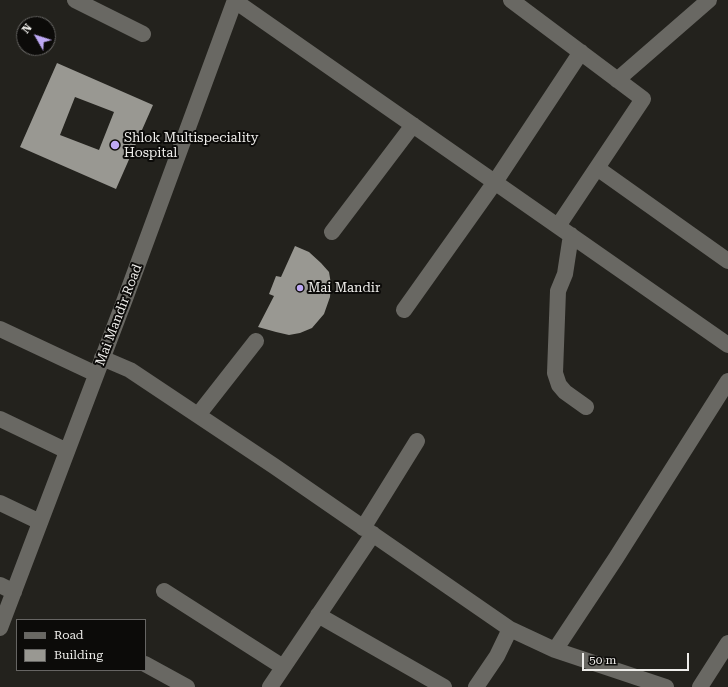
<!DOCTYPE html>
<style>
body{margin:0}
#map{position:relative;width:728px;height:687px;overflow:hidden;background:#23221d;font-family:"Roboto Serif",serif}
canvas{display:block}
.legend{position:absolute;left:16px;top:619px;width:130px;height:52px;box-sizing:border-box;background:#0c0b09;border:1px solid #666563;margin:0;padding:5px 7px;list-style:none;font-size:12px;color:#eeedea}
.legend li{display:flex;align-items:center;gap:8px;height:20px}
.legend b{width:20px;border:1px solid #666563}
.north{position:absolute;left:16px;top:16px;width:40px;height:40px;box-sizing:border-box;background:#0c0b09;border:1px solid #666563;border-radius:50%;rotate:309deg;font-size:11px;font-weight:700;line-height:16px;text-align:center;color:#eeedea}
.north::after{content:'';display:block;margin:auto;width:14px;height:18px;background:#bea9f5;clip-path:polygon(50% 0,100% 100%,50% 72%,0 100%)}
.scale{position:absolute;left:582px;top:653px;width:107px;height:18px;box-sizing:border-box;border:2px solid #eeedea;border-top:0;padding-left:5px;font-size:12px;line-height:14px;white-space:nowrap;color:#eeedea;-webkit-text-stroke:3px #0c0b09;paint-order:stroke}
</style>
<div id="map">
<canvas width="728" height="687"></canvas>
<ul class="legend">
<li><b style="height:5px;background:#696863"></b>Road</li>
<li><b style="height:11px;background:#999892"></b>Building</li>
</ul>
<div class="north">N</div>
<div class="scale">50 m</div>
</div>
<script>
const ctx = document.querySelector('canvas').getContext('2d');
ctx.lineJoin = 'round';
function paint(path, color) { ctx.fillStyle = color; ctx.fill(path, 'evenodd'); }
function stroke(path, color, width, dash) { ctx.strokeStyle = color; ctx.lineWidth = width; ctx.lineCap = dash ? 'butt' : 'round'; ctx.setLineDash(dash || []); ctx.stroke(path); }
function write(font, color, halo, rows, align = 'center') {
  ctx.font = font + ' "Roboto Serif",serif'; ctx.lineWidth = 4; ctx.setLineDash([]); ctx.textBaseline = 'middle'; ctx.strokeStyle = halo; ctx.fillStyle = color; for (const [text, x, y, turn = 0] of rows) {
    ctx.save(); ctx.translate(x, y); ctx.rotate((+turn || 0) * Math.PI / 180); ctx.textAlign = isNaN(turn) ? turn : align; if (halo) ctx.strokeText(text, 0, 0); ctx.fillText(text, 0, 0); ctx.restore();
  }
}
paint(new Path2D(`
 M57,63L153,105L116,189L20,147ZM75,97L114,112L99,150L60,135Z
 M295,246L309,252L321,263L329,272L331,284L330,297L324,314L312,328L300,333L289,335L276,332L258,327L274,296L269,294L276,276L281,277Z`), '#999892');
stroke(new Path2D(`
 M75,0L143,34
 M511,0L643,99L558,226
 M235,1L728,345
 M617,80L709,0
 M597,168L728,261
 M332,232L413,125
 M571,235L565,274L558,291L555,373L559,385L565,392L586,407
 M404,310L495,182L581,52
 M0,329L96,374
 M102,358L130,370L274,466L510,629L555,650L616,558L728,381
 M198,415L256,341
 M0,419L67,451
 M0,503L40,522
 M363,528L417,441
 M0,585L14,592
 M164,591L283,667
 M318,615L444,687
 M0,628L125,299L235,0
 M555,650L666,687
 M145,664L187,687
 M270,687L373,534
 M476,687L497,656L510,629
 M700,687L728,643`), '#696863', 16);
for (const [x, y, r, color] of [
 [115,145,5,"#bea9f5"],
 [300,288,4,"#bea9f5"]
]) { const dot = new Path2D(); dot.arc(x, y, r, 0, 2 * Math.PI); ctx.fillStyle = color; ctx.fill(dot); stroke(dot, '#0c0b09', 1.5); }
write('13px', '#eeedea', '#0c0b09', [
 ["Shlok Multispeciality",124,138],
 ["Hospital",124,153],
 ["Mai Mandir",308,288]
], 'left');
write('13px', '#eeedea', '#0c0b09', [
 ["Mai Mandir Road",119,315,-69]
]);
</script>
